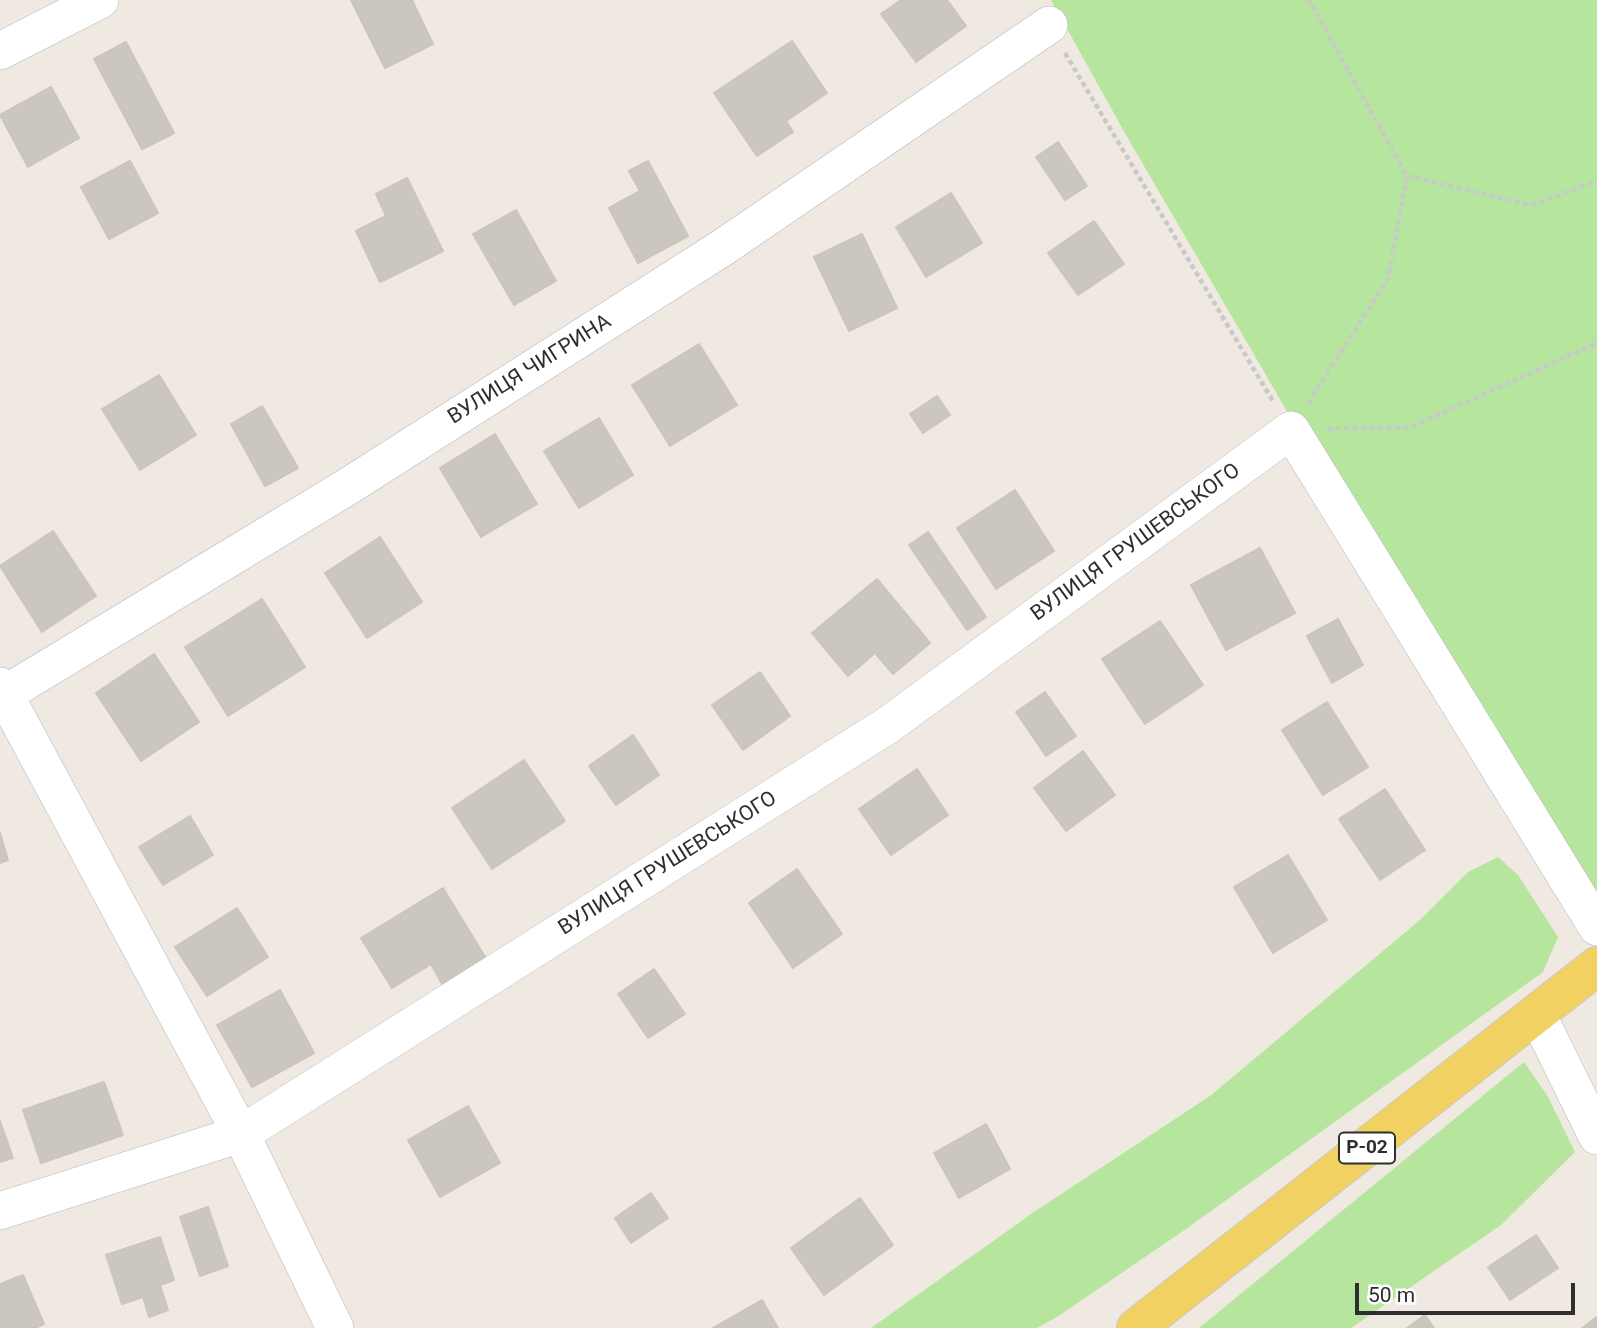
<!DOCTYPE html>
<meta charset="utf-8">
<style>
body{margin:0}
#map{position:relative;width:1597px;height:1328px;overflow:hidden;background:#efe9e1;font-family:Roboto,sans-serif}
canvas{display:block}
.scale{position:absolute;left:1355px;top:1283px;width:220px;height:32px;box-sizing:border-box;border:4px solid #2e2e2e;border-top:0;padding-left:9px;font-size:21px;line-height:24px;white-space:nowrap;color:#2e2e2e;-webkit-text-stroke:5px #fff;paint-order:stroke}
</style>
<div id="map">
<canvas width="1597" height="1328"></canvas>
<div class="scale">50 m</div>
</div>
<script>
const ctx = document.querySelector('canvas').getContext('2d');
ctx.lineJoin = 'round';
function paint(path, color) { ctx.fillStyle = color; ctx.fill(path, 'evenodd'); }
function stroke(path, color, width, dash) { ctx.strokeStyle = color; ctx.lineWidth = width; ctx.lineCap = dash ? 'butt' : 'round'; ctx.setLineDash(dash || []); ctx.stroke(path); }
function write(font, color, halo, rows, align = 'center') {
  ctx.font = font + ' Roboto,sans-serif'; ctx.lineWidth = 6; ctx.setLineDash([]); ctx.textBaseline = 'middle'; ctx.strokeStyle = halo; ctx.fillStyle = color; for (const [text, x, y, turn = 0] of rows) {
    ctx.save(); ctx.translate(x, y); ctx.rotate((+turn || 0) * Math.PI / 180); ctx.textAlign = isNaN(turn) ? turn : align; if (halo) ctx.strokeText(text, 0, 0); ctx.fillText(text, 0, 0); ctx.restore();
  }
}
paint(new Path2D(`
 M1051,0H1597V943L1126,135Z
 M1498,857L1518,875L1558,937L1543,972L1186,1229L1057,1317L1037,1328H871L1034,1212L1210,1096L1420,920L1468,872Z
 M1524,1062L1547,1095L1575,1152L1501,1225L1351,1328H1199Z`), '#b6e59e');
const building = new Path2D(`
 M351,0H412L433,44L385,68Z
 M901,0H947L966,26L916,62L881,14Z
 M792,41L827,93L786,121L793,132L757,156L714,93Z
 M126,42L174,133L142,149L94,59Z
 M51,87L79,138L28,167L0,115Z
 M1058,142L1087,186L1065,200L1036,157Z
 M130,161L158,213L109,239L81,187Z
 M648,161L688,236L638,263L609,208L640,191L629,171Z
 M407,178L443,251L380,282L356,231L386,216L376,194Z
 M951,193L982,243L926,277L896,227Z
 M516,210L556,281L514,305L473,234Z
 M1094,221L1124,264L1078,295L1048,253Z
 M862,234L897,308L849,331L814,257Z
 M699,344L737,405L670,446L632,385Z
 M159,375L196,435L140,470L102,409Z
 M937,396L950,415L923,433L910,414Z
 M262,406L298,468L265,486L231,424Z
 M599,418L633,475L579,508L544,451Z
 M495,434L537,504L481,537L440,468Z
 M1015,490L1054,551L996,589L957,528Z
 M53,531L96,596L42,632L0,566Z
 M928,532L986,617L967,630L909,545Z
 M380,537L422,602L367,638L325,573Z
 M1260,548L1295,613L1226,650L1191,585Z
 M877,579L930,643L893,674L875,653L848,676L812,633Z
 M262,599L305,667L228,716L185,647Z
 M1338,619L1363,665L1332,683L1307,636Z
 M1160,621L1203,685L1145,724L1102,659Z
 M154,654L199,722L141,761L96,693Z
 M760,672L790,716L743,750L712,705Z
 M1045,692L1076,736L1046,756L1016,712Z
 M1327,702L1368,767L1323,795L1282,730Z
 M633,735L659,775L616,805L589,766Z
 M1083,751L1115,795L1066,831L1034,788Z
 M524,760L565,821L492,869L452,808Z
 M917,769L948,815L891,855L859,809Z
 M1385,789L1425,850L1380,880L1339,819Z
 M190,816L213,855L163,885L139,847Z
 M0,833L8,860L0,863Z
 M1288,855L1327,920L1273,953L1234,887Z
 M797,869L842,934L793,968L749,903Z
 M443,888L490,965L446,991L431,964L392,988L361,938Z
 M237,908L268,957L207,996L175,947Z
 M654,969L685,1014L648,1038L618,994Z
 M280,990L314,1053L252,1087L217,1025Z
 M104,1082L123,1135L41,1163L23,1110Z
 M468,1106L500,1163L440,1197L408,1140Z
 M0,1121L13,1158L0,1162Z
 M986,1124L1010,1169L959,1198L934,1153Z
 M651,1193L668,1218L631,1243L615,1218Z
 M860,1198L893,1245L824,1295L791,1248Z
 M208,1207L228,1266L200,1276L180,1217Z
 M1536,1235L1558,1268L1510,1300L1488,1267Z
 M160,1237L174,1280L160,1285L168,1310L149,1317L143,1297L122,1304L106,1255Z
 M23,1275L44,1324L35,1328H0V1284Z
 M762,1300L778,1328H713Z
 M1425,1315L1434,1328H1407Z
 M1597,1317V1328H1582Z`);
paint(building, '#cbc7bf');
stroke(building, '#cbc5ba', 2);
const minor = new Path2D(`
 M0,51L100,0
 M0,686L241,1134L335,1328
 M0,697L347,487L722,248L1049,25
 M1537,1014L1597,1136
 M0,1211L241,1134L888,725L1291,430L1597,927`);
const major = new Path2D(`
 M1136,1328L1597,966`);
stroke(minor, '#b4b7c1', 38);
stroke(major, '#c9c9c9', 40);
stroke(new Path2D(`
 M1065,53L1274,403
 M1407,176L1531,205L1597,181
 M1308,403L1388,279L1407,176L1309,0
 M1327,429L1411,427L1597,343`), '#c9c9c9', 4.5, [5, 3.5]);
stroke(minor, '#fff', 37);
stroke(major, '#f2d163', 38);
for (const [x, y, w] of [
 [1367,1148,56]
]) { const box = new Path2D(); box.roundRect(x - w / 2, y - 15.5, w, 31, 5); ctx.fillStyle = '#fff'; ctx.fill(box); stroke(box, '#2e2e2e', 2); }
write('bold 19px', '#2e2e2e', null, [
 ["Р-02",1367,1148]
]);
write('21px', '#2e2e2e', '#fff', [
 ["ВУЛИЦЯ ЧИГРИНА",530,370,-32],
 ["ВУЛИЦЯ ГРУШЕВСЬКОГО",1136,543,-36],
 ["ВУЛИЦЯ ГРУШЕВСЬКОГО",668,864,-32]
]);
</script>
